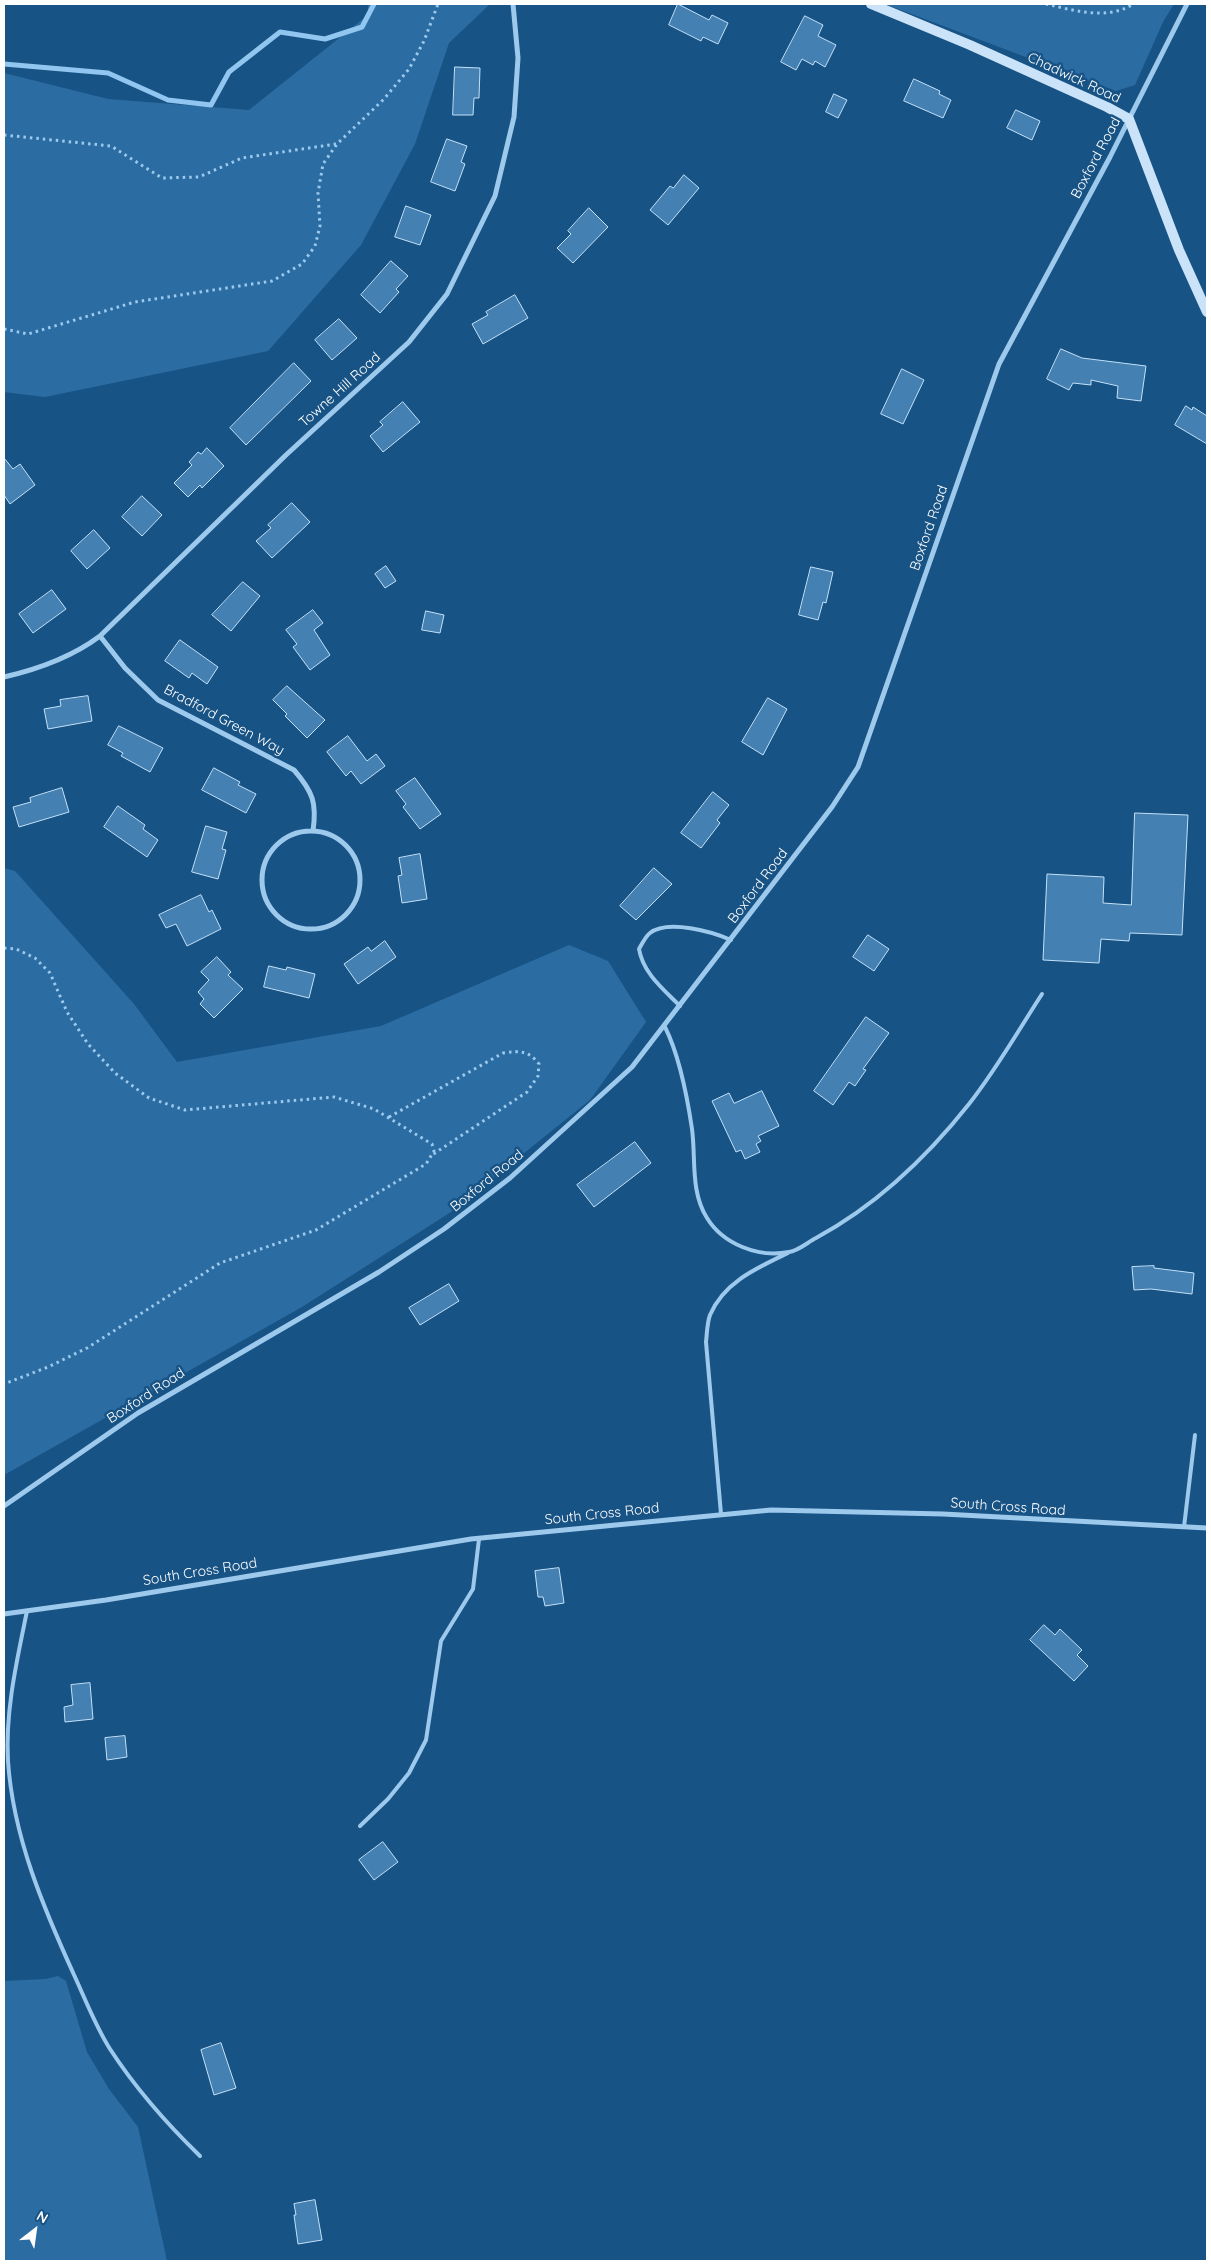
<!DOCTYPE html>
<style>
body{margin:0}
#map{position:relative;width:1211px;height:2265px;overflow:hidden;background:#185385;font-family:Quicksand,sans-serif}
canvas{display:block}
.frame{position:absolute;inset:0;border:5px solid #fff;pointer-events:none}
.north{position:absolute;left:10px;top:2205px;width:50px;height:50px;-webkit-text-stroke:4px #185385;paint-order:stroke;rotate:30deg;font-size:14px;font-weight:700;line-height:20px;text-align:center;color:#fff}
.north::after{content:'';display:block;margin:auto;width:18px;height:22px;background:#fff;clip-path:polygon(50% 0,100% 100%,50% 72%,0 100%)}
</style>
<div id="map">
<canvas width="1211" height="2265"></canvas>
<div class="frame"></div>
<div class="north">N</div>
</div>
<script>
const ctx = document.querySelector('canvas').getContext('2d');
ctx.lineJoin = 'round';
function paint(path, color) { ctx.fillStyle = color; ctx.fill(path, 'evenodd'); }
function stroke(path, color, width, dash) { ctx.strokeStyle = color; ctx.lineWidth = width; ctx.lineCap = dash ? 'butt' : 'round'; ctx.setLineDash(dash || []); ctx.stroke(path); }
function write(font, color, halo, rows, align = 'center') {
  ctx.font = font + ' Quicksand,sans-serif'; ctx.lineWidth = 5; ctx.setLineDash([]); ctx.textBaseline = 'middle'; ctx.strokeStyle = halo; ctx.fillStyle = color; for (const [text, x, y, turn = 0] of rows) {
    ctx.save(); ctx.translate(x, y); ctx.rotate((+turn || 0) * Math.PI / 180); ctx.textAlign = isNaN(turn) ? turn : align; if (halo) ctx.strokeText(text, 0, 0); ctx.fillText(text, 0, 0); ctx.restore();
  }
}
paint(new Path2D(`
 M368,4H490L449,43L415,144L361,245L268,351L45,397L4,392V73L108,99L249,110L368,15Z
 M885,4H1174L1163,22L1135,85L1116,91Z
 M4,868L15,871L134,1004L177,1062L381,1026L569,945L608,961L646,1022L590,1100L451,1212L302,1307L4,1475Z
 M58,1976L66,1981L87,2052L109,2089L138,2127L167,2261H4V1981L46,1979Z`), '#2b6da3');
stroke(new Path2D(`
 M4,64L108,73L168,100L211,105L229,72L280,32L325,39L362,27L374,4`), '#90c6ef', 5);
const building = new Path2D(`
 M678,4L709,20L712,15L728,23L718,44L703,37L701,41L669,25Z
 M805,16L823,25L818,36L836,45L825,67L815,61L813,65L802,59L796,70L781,62Z
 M455,67L480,68L479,98H474L473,115H453Z
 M914,79L940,91L939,94L951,100L943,118L904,101Z
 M834,94L847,100L838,118L826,112Z
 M1016,110L1040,121L1032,140L1007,128Z
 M447,139L467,146L461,162L465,164L455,191L431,182Z
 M684,175L699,188L668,225L650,210L670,186L673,188Z
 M406,206L431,215L420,245L395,237Z
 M589,208L608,227L573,263L557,248L571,234L568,231Z
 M391,261L408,276L396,289L399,292L380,313L361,295Z
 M515,295L528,318L483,344L472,324L488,315L486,312Z
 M339,319L357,338L332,360L315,340Z
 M1061,349L1082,358L1146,366L1141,401L1117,398L1118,386L1091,380V385L1073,383L1069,390L1047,379Z
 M294,363L311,381L246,445L230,428Z
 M902,369L924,380L903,424L881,414Z
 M403,402L420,422L383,452L370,436L383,425L380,422Z
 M1186,406L1192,410L1193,407L1207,416V444L1175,425Z
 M207,448L224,466L202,488L200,485L188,497L174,483L192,465L189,462L198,452L201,454Z
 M4,458L13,469L20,464L35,485L10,504L4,495Z
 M142,496L162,515L142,536L122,517Z
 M292,503L310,522L272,558L256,541L271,528L268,525Z
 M94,530L110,548L87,569L71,551Z
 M386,566L396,581L385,588L375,574Z
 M811,567L833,572L826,603L823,602L818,620L799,615Z
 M243,582L260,596L231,631L212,615Z
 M52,590L66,609L33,633L19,614Z
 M313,610L323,623L314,630L330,655L310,670L293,647L297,644L286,630Z
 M426,611L444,615L440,633L422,630Z
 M180,640L218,667L207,684L192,673L189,678L165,661Z
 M287,686L325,720L307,738L285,716L287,714L273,700Z
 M88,696L92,721L48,729L44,709L61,706L60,700Z
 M768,698L787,709L763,755L742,742Z
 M119,726L163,748L150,772L121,756L123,753L108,745Z
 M348,736L367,761L376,754L385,766L361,784L351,771L346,776L327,752Z
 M214,768L240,782L238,785L256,794L246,813L202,790Z
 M415,778L441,814L420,829L403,807L406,804L396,791Z
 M62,788L69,812L19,827L13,807L31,802L30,798Z
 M713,792L729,805L717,820L720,823L701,848L681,833Z
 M118,806L145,825L143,829L158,840L147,857L104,827Z
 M1135,813L1188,815L1182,935L1130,933L1129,941L1101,939L1099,963L1043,960L1047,874L1104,877L1103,903L1131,905Z
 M206,826L227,832L222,849L226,850L218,879L192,872Z
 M420,854L427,899L402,903L398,876L402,875L399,858Z
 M654,868L672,884L636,920L620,906Z
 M201,895L209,912L212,910L221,929L187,946L176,924L166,928L159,915Z
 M868,935L889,949L874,971L853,957Z
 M385,941L396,957L358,984L344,964L368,947L371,951Z
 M217,957L231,972L228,975L243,989L214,1018L200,1004L204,999L198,992L209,980L201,972Z
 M269,966L286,970L287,967L315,974L309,998L264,987Z
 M866,1017L889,1033L863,1069L866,1070L855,1086L849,1082L833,1105L814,1091Z
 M762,1091L779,1126L758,1136L761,1141L756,1144L760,1152L745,1159L741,1150L736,1152L712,1101L729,1093L734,1103Z
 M635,1142L651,1163L594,1207L577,1185Z
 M1154,1266V1268L1194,1273L1192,1294L1151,1289L1134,1290L1132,1267Z
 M449,1284L459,1301L420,1325L409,1308Z
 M559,1568L564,1603L545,1606L543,1597H538L535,1571Z
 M1044,1625L1055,1635L1060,1629L1082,1650L1077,1655L1088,1666L1074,1681L1030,1640Z
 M90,1683L93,1719L65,1722L64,1707L73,1705L71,1685Z
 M125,1736L127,1757L107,1760L105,1738Z
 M383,1842L398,1862L374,1880L359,1860Z
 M221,2043L236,2088L214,2095L201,2050Z
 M315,2200L322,2240L298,2244L294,2215H296L294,2204Z`);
paint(building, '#4480b1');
stroke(building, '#c3e1f9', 1);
stroke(new Path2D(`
 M1046,4C1073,10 1107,21 1133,4
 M4,135L111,146L162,178L199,177L242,158L336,144
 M4,329L28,334L135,302L272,281L302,264L315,246L320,226L318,193L323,164L337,144L384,99L409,69L424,41L438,4
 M4,948L16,949L35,958L50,973L67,1012L88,1044L115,1073L149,1098L185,1110L334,1097L374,1109L432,1144L434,1151L426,1164L316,1230L220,1263L87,1348L48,1367L4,1384
 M389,1117L503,1053C520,1051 528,1050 539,1064L538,1076L527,1092L432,1155`), '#9dc9ed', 3, [2.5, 4]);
stroke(new Path2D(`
 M680,1006C663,989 643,973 639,949C642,944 645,937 650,933C668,919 713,932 731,940
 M665,1027C680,1057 687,1095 692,1129C696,1158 690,1191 707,1218C723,1244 758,1258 789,1252C798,1251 808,1242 816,1238C875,1206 927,1157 969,1104C996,1070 1018,1031 1042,994
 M721,1514L706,1342C707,1334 707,1323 710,1315C724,1282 757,1268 788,1253
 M1184,1527L1195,1435
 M27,1611C17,1660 5,1711 8,1761C13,1837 44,1909 75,1977C86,2001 96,2027 110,2049C136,2089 166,2123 200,2156
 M360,1826L388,1799L409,1773L426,1740L441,1641L473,1589L479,1539`), '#9dc9ed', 4);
stroke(new Path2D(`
 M100,636L125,668L158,700L294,770C313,792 317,803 313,831
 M4,677C39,669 72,657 100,636L286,455L409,342L447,294L495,196L514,117L518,58L513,4
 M262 880a49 49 0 1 1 98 0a49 49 0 1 1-98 0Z
 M4,1506L138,1413L379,1272L444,1229L510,1178L632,1067L832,807L858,767L999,364L1110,157L1187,4
 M4,1614L106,1600L471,1539L771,1510L943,1514L1207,1528`), '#9dc9ed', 5);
stroke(new Path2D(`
 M871,4L970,45L1107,107L1129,119L1179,250L1207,312`), '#cae3f9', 10);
write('14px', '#fff', '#185385', [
 ["Chadwick Road",1074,78,25],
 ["Boxford Road",1096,158,-62],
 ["Towne Hill Road",340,390,-42],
 ["Boxford Road",929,528,-71],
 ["Bradford Green Way",224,720,28],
 ["Boxford Road",758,886,-53],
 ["Boxford Road",487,1181,-39],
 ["Boxford Road",146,1396,-33],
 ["South Cross Road",1008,1507,4],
 ["South Cross Road",602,1514,-6],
 ["South Cross Road",200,1572,-9]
]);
</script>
